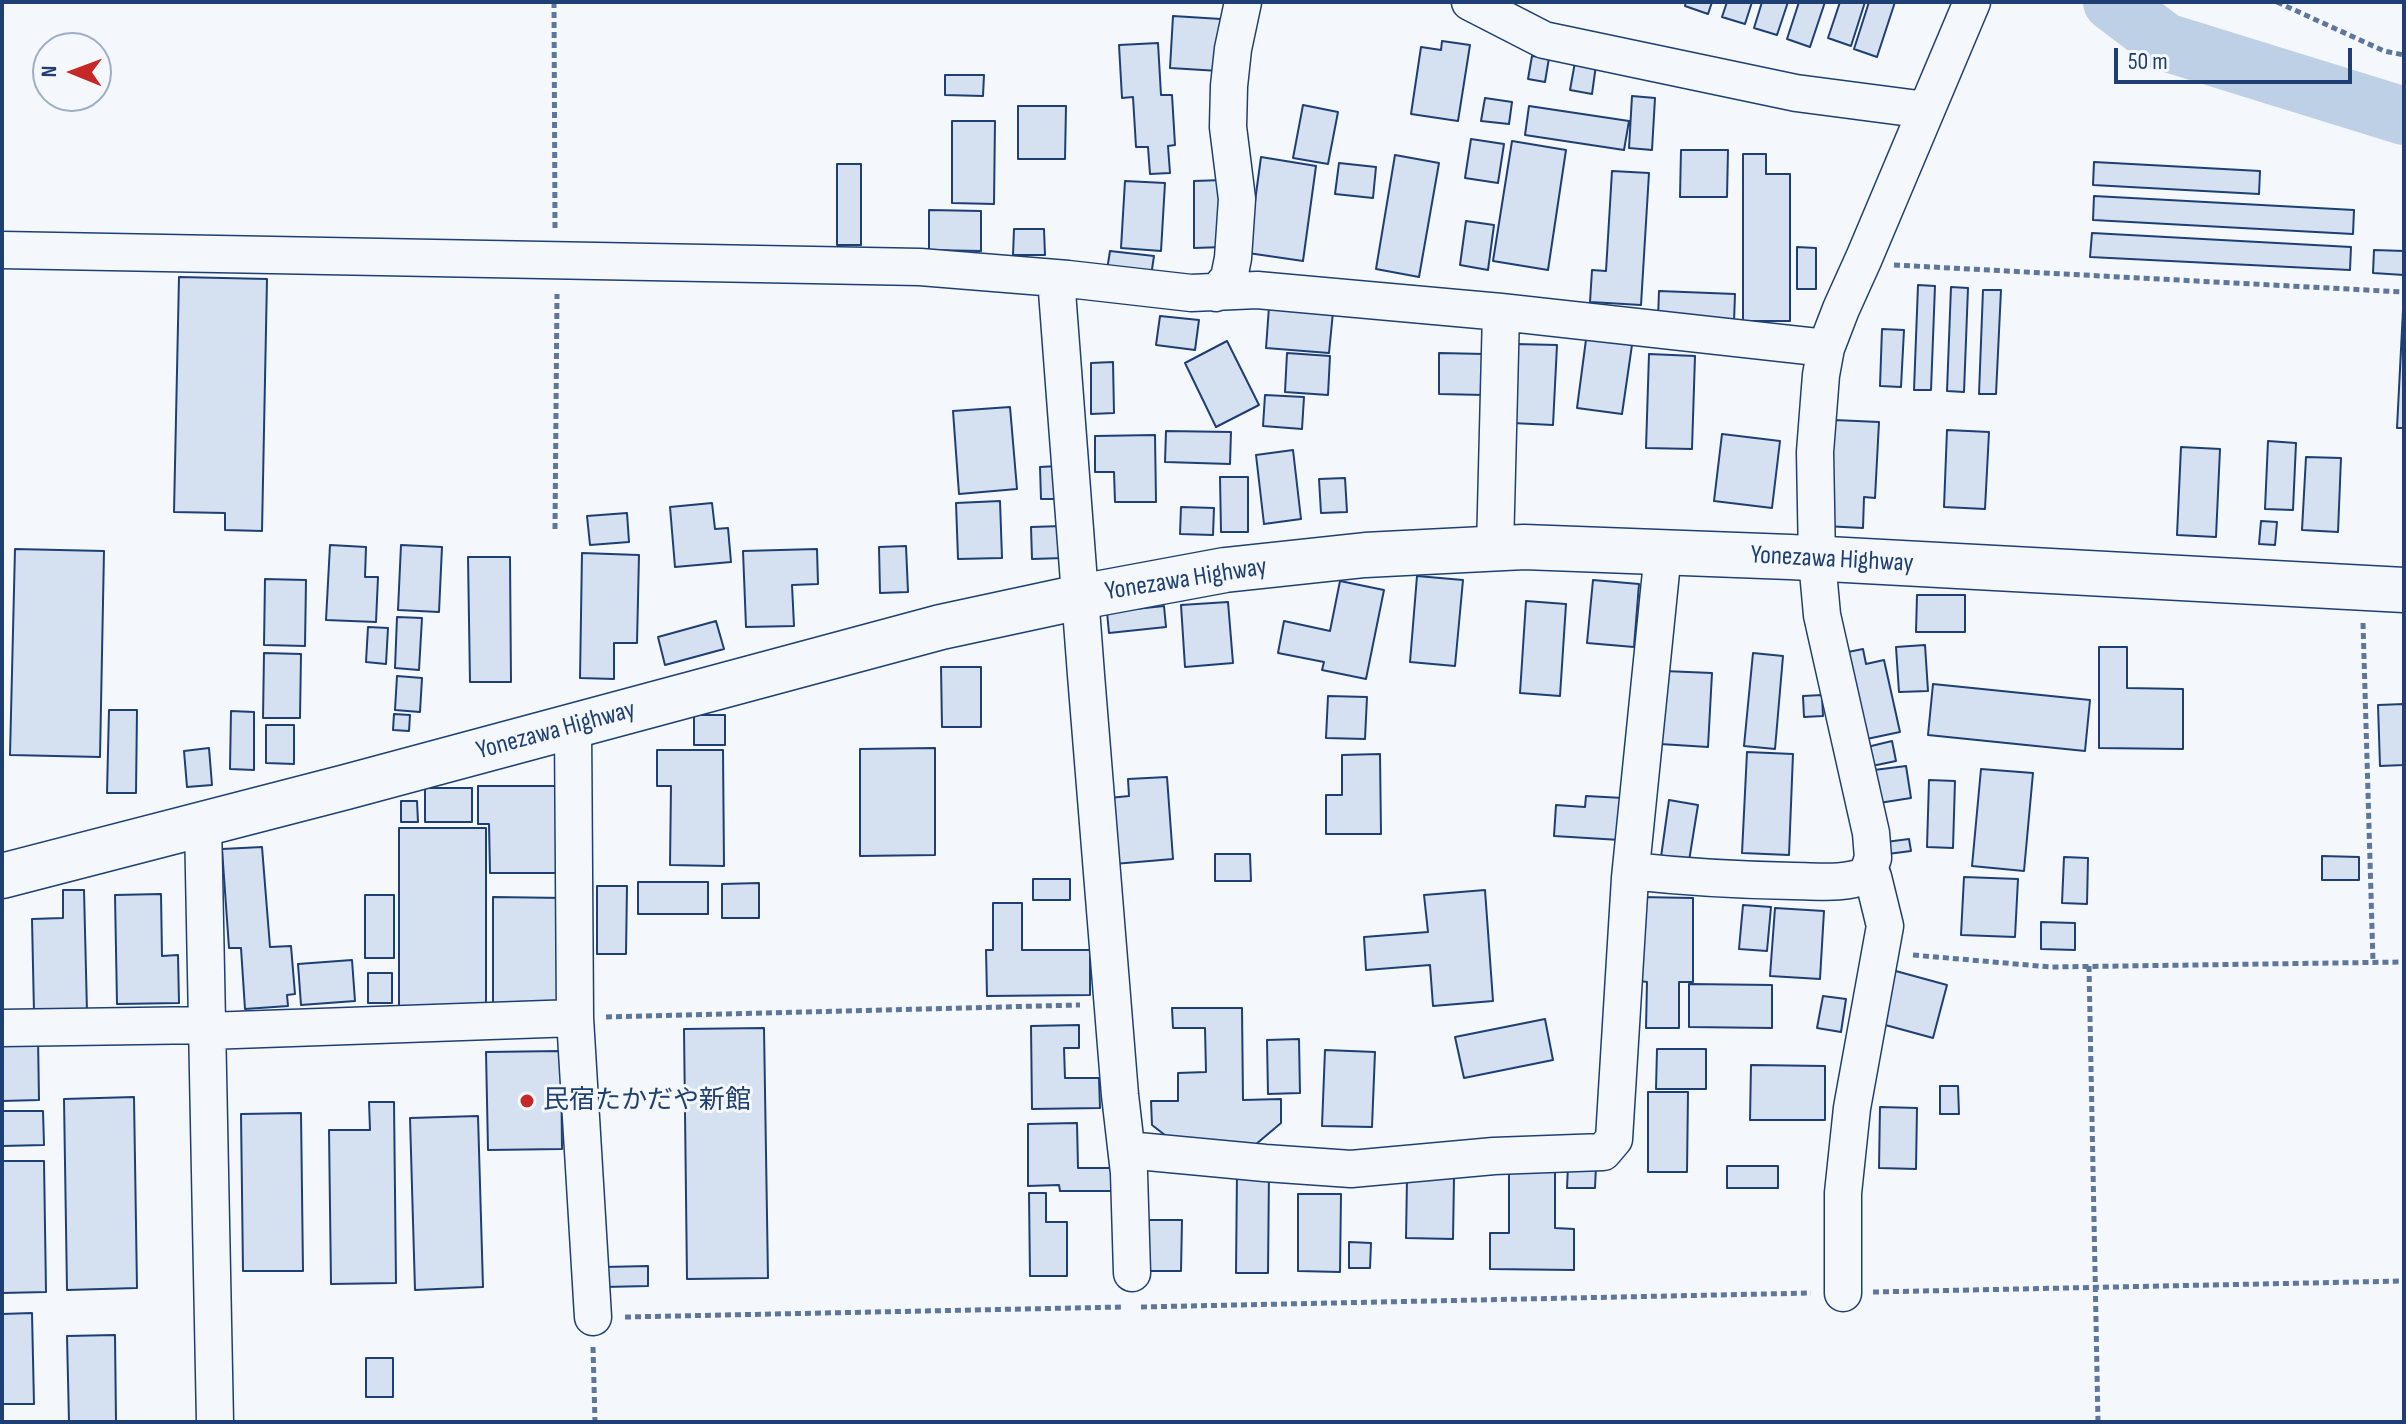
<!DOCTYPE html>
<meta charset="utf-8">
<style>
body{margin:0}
#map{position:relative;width:2406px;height:1424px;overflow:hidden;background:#f4f7fb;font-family:"Sofia Sans Condensed",sans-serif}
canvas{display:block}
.frame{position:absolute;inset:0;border:4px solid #1d3f73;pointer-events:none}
.north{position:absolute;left:32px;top:32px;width:80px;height:80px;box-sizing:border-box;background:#f4f7fb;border:2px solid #9eadc5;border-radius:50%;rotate:271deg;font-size:22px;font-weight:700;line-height:32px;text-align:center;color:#1d3f73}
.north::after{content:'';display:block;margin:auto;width:28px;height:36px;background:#c62828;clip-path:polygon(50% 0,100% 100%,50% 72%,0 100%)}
.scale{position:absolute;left:2114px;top:48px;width:238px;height:36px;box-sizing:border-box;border:4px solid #1d3f73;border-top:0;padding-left:10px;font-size:24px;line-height:28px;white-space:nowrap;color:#1d3f73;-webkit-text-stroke:6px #f4f7fb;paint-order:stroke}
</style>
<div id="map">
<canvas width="2406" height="1424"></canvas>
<div class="frame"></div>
<div class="north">N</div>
<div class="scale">50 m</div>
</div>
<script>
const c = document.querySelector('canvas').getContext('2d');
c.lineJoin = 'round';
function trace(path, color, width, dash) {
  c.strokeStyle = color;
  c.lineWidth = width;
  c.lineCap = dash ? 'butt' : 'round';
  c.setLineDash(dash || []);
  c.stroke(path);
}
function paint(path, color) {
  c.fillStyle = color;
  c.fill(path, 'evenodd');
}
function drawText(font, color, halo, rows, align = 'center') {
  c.font = font + ' "Sofia Sans Condensed","Noto Sans JP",sans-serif';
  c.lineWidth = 6;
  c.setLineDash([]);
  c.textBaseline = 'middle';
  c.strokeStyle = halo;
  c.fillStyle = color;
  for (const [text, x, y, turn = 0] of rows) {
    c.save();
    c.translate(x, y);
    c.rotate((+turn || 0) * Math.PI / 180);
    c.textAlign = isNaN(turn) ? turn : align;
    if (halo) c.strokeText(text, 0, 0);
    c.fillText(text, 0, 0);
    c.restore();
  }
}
const river = new Path2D(`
 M2112,2L2165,42L2404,116`);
const building = new Path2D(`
 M1686,2H1712L1708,14L1685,6Z
 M1727,2H1752L1745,24L1722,17Z
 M1762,2H1788L1777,35L1754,28Z
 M1799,2H1825L1810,47L1787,39Z
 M1840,2H1865L1851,46L1828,38Z
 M1869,2H1895L1877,57L1854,49Z
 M1173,16L1221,19L1219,71L1170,68Z
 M1442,41L1470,45L1458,121L1411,114L1421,47L1441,50Z
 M1158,43L1161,95H1172L1175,145L1168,146L1170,173L1150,174L1148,147H1136L1133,97L1122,98L1119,45Z
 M1532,56L1549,58L1545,82L1528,79Z
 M1575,62L1596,65L1592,94L1570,90Z
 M945,75H984L983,96L945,95Z
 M1632,96L1655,98L1652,150L1629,148Z
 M1485,98L1512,102L1509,124L1481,121Z
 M1303,105L1338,112L1328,164L1293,158Z
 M1018,106H1066L1065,159H1018Z
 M1529,106L1629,121L1624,150L1525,135Z
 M952,121H995L994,204L952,203Z
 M1471,139L1504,144L1498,183L1465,178Z
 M1512,141L1566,150L1548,270L1493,261Z
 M1681,150H1728L1727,197H1680Z
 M1743,154H1766V174H1790V321H1743Z
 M1395,155L1439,163L1419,277L1376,269Z
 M1261,157L1316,166L1303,261L1248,253Z
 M2094,162L2260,171L2259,194L2093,185Z
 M1339,163L1376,167L1373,198L1335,194Z
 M837,164H861V245H837Z
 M1612,171L1649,173L1641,305L1590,302L1592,270L1606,271Z
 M1223,180L1224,247L1194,248V181Z
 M1125,181L1165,183L1161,251L1121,248Z
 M2094,196L2354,210L2353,234L2093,220Z
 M929,210L981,211V251L929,250Z
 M1466,221L1494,225L1488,270L1460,265Z
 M1014,229H1044L1045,255H1013Z
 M2092,233L2351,247L2350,270L2090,257Z
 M1797,247L1816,248V289H1797Z
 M2374,250L2404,251V275L2373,273Z
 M1110,251L1154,256L1151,276L1107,270Z
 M179,277L267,279L262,531L225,530V513L174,512Z
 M1918,285L1935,286L1931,390H1914Z
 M1951,287L1968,288L1964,392L1947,391Z
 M1983,290H2001L1996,394H1979Z
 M1659,291L1735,294L1734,322L1658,319Z
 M1269,307L1333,312L1329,353L1266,348Z
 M2403,310H2404V428H2397Z
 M1160,316L1199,320L1195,350L1156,345Z
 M1882,329L1904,330L1901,387L1880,386Z
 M1587,332L1633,338L1622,414L1577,408Z
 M1227,341L1259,405L1216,427L1185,363Z
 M1515,344L1557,345L1553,425L1512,423Z
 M1287,353L1330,356L1328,395L1285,392Z
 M1439,353L1485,354L1484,395L1439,394Z
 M1649,354L1695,356L1692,449L1646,448Z
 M1113,362L1114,413L1091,414V363Z
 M1265,395L1304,397L1302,429L1263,426Z
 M1010,407L1017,489L959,494L953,411Z
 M1834,420L1879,422L1875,498L1864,497L1863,528L1824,526Z
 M1947,430L1989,432L1985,509L1944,507Z
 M1166,431L1231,432L1230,464L1165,462Z
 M1722,434L1780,441L1772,508L1714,501Z
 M1155,435L1156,502H1115L1114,472H1095V436Z
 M2268,441L2296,443L2293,510L2265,509Z
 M2181,447L2220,449L2216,537L2177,535Z
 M1293,450L1301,519L1264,524L1256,455Z
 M2306,457L2341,458L2338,532L2302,530Z
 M1058,466L1059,499H1041L1040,467Z
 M1220,477H1248V532H1221Z
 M1345,478L1347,512L1321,513L1319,479Z
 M1000,501L1002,558L958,559L956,503Z
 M712,503L715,529L728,528L731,562L675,567L670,507Z
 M1181,507L1214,508L1213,535L1180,534Z
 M627,513L629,542L590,545L587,516Z
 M2261,521L2277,522L2275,545L2259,544Z
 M1063,526L1064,558L1032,559L1031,527Z
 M330,545L366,547L365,577H378L376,622L326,620Z
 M401,545L442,547L439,612L398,610Z
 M906,546L908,592L880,593L879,547Z
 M15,549L104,551L100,757L10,755Z
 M817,549L818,584L792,585L794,626L746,627L743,551Z
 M582,553L639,555L637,643H614V679L580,678Z
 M468,557H510L511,682H470Z
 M1417,576L1463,580L1455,666L1410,662Z
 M265,579L306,580L305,646L264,645Z
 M1593,580L1639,584L1634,647L1587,643Z
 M1340,581L1384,590L1366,679L1322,670L1324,662L1278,653L1284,621L1330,631Z
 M1917,595H1965V632H1916Z
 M1526,601L1566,604L1560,696L1520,693Z
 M1228,602L1233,663L1185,667L1181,605Z
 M1164,606L1166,627L1109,633L1107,612Z
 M397,617L422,618L419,670L395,668Z
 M716,621L724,649L665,665L658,637Z
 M368,627L388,628L386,664L366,662Z
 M1925,645L1928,691L1899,692L1896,647Z
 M2099,647H2127V688L2183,689V749L2099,748Z
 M1863,649L1866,664L1884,660L1900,732L1862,740L1843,653Z
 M264,653L301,654L300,718H263Z
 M1753,653L1783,656L1775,749L1744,746Z
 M941,667H981V727H942Z
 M1664,671L1712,673L1708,747L1660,744Z
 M397,676L422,678L420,712L395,710Z
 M1933,684L2090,700L2085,751L1928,735Z
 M1822,695L1823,716L1804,717L1803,696Z
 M1328,696L1367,697L1365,739L1326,738Z
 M2404,704V765L2380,766L2378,705Z
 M109,710H137L136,793H107Z
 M231,711L254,712V770L230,769Z
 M394,714L410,715L409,731L393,730Z
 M694,715H725V745H694Z
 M266,725H294V764L266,763Z
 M1892,741L1896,761L1867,767L1863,748Z
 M209,748L212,785L187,787L184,751Z
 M935,748V855L860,856V749Z
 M657,750H723L724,866L670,865L671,786H657Z
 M1747,752L1793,754L1789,855L1742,853Z
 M1380,754L1381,834H1326V795H1342V755Z
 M1906,766L1911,798L1879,803L1874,770Z
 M1981,769L2033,773L2024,871L1972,866Z
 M1167,777L1173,859L1114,864L1109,798L1129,796L1128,779Z
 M1929,780L1955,781L1953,848L1927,847Z
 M478,786H567V873H490L489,824H478Z
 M425,788H472V822H425Z
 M1586,796L1623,798L1620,840L1554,836L1556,805L1585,807Z
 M1669,800L1698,805L1689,861L1661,857Z
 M401,801H417L418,822H401Z
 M399,828H486V1007L399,1006Z
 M1909,839L1911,851L1880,855L1878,843Z
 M262,847L270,947L291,946L295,994L287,995L288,1006L245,1009L241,948H229L222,849Z
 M1215,854H1250L1251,881H1215Z
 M2322,856L2359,857V880H2322Z
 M2064,857L2088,858L2087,904L2062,903Z
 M1964,877L2018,879L2015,937L1961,935Z
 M1033,879H1070V900H1033Z
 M638,882H708V914H638Z
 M759,883V918H722V884Z
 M597,886H627L626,954H597Z
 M63,890H84L87,1012L34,1013L32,919L63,918Z
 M1485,890L1493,1001L1433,1006L1430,965L1366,970L1364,937L1428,932L1424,895Z
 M161,894L162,956L178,955L179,1003L117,1004L115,895Z
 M365,895H394V958H365Z
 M493,897L565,898V1007H493Z
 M1640,897L1693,898V982H1679V1028H1646L1647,982L1640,981Z
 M993,903H1022V950H1090V995L987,996L986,950H993Z
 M1743,905L1771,907L1767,951L1739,949Z
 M1775,908L1824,911L1820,979L1770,976Z
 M2041,922L2075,923V950L2041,949Z
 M352,960L355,1001L301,1005L298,964Z
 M1892,970L1947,985L1933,1038L1878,1023Z
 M368,973H392V1003H368Z
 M1689,984L1772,985V1028L1689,1027Z
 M1823,996L1846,999L1841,1032L1817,1028Z
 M1172,1008H1242L1243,1100L1281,1099V1123L1255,1145L1179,1146L1152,1125L1151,1101H1178V1073L1206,1072L1205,1028H1173Z
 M1545,1019L1553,1060L1464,1078L1455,1037Z
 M1079,1025V1048H1064L1065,1078H1099L1100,1108L1032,1109L1031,1026Z
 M764,1028L768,1278L687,1279L684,1029Z
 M2,1037H38L39,1100L2,1101Z
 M1299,1039L1300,1093L1268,1094L1267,1040Z
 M1657,1049H1706V1089H1656Z
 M1325,1050L1375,1052L1372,1127L1322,1126Z
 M561,1051L562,1149L488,1150L486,1052Z
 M1751,1065L1825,1066V1120H1750Z
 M1940,1086H1958L1959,1114H1940Z
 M1648,1092H1688L1687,1172H1648Z
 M134,1097L137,1288L67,1290L64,1099Z
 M369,1102H394L396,1283L331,1284L329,1130H370Z
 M1880,1107L1917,1108L1916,1169L1879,1168Z
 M2,1111H43L44,1145L2,1146Z
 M301,1113L303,1271H243L241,1114Z
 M478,1116L483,1287L415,1290L410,1118Z
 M1077,1123L1078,1168H1113V1191H1060L1059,1185L1028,1186V1124Z
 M2,1161H44L46,1292L2,1293Z
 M1509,1166H1555V1228L1574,1229V1270L1490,1269V1233H1509Z
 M1568,1166H1596L1595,1188H1567Z
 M1727,1166H1778V1188H1727Z
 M1237,1170H1269L1268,1273H1236Z
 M1407,1178H1454L1453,1239L1406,1238Z
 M1029,1193H1046V1222H1067V1276H1030Z
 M1298,1194H1341L1340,1272L1298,1271Z
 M1146,1220H1182L1181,1271H1146Z
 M1349,1242L1371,1243L1370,1268H1349Z
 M648,1266V1286L604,1287V1267Z
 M32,1313L34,1404H2V1314Z
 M115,1335L116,1422H69L67,1336Z
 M366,1358H393V1397H366Z`);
const path = new Path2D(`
 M554,2L555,228
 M2277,2L2384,51L2404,55
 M1894,265L2404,292
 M555,529L557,294
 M2363,623L2373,962
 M1913,955L2051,967L2404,962
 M2089,966L2098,1422
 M606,1017L1080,1005
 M1873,1292L2404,1281
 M1141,1307L1811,1293
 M625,1317L1123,1307
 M593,1347L595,1422`);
const minor = new Path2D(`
 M1470,2L1544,40L1796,93L1926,110
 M2,250L920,267L1068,279L1191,293L1257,290L1501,312L1826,348
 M1056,278L1086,675L1120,1095L1129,1173L1132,1273
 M1216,293L1229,278L1233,258L1237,199L1228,127L1229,86L1233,49L1243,2
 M1495,549L1501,312
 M573,726L575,1018L593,1317
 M203,823L215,1422
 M1631,871C1685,877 1739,880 1793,881C1818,881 1843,885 1867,875L1873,858L1871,833L1822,615L1817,560L1815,452L1821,375L1826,348L1841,309L1864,258L1972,2
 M2,1028L207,1025
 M207,1031L575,1018
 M1127,1150L1265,1163L1351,1169L1494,1156L1603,1152L1614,1139L1630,878L1663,552
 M1843,1293V1193L1852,1108L1885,926L1873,877L1867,875`);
const highway = new Path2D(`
 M2,876L346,787L941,627L1085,596L1225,570L1365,555L1524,547L1790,557L2404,590`);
const markers = [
 [527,1101,8,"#c62828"]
];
const streetNames = [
 ["Yonezawa Highway",1832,560,3],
 ["Yonezawa Highway",1186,580,-9],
 ["Yonezawa Highway",556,731,-15]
];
const poiNames = [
 ["民宿たかだや新館",543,1101]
];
trace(river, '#bed0e5', 58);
paint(building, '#d5e0f0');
trace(building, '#1d3f73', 2);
trace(minor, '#1d3f73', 39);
trace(highway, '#1d3f73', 47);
trace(path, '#5e769c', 5, [6, 4]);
trace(minor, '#f4f7fb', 36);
trace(highway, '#f4f7fb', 44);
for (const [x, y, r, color] of markers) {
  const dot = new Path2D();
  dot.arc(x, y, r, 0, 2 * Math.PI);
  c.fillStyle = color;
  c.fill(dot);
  trace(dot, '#f4f7fb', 3);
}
drawText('26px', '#1d3f73', '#f4f7fb', streetNames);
drawText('26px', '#1d3f73', '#f4f7fb', poiNames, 'left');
</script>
